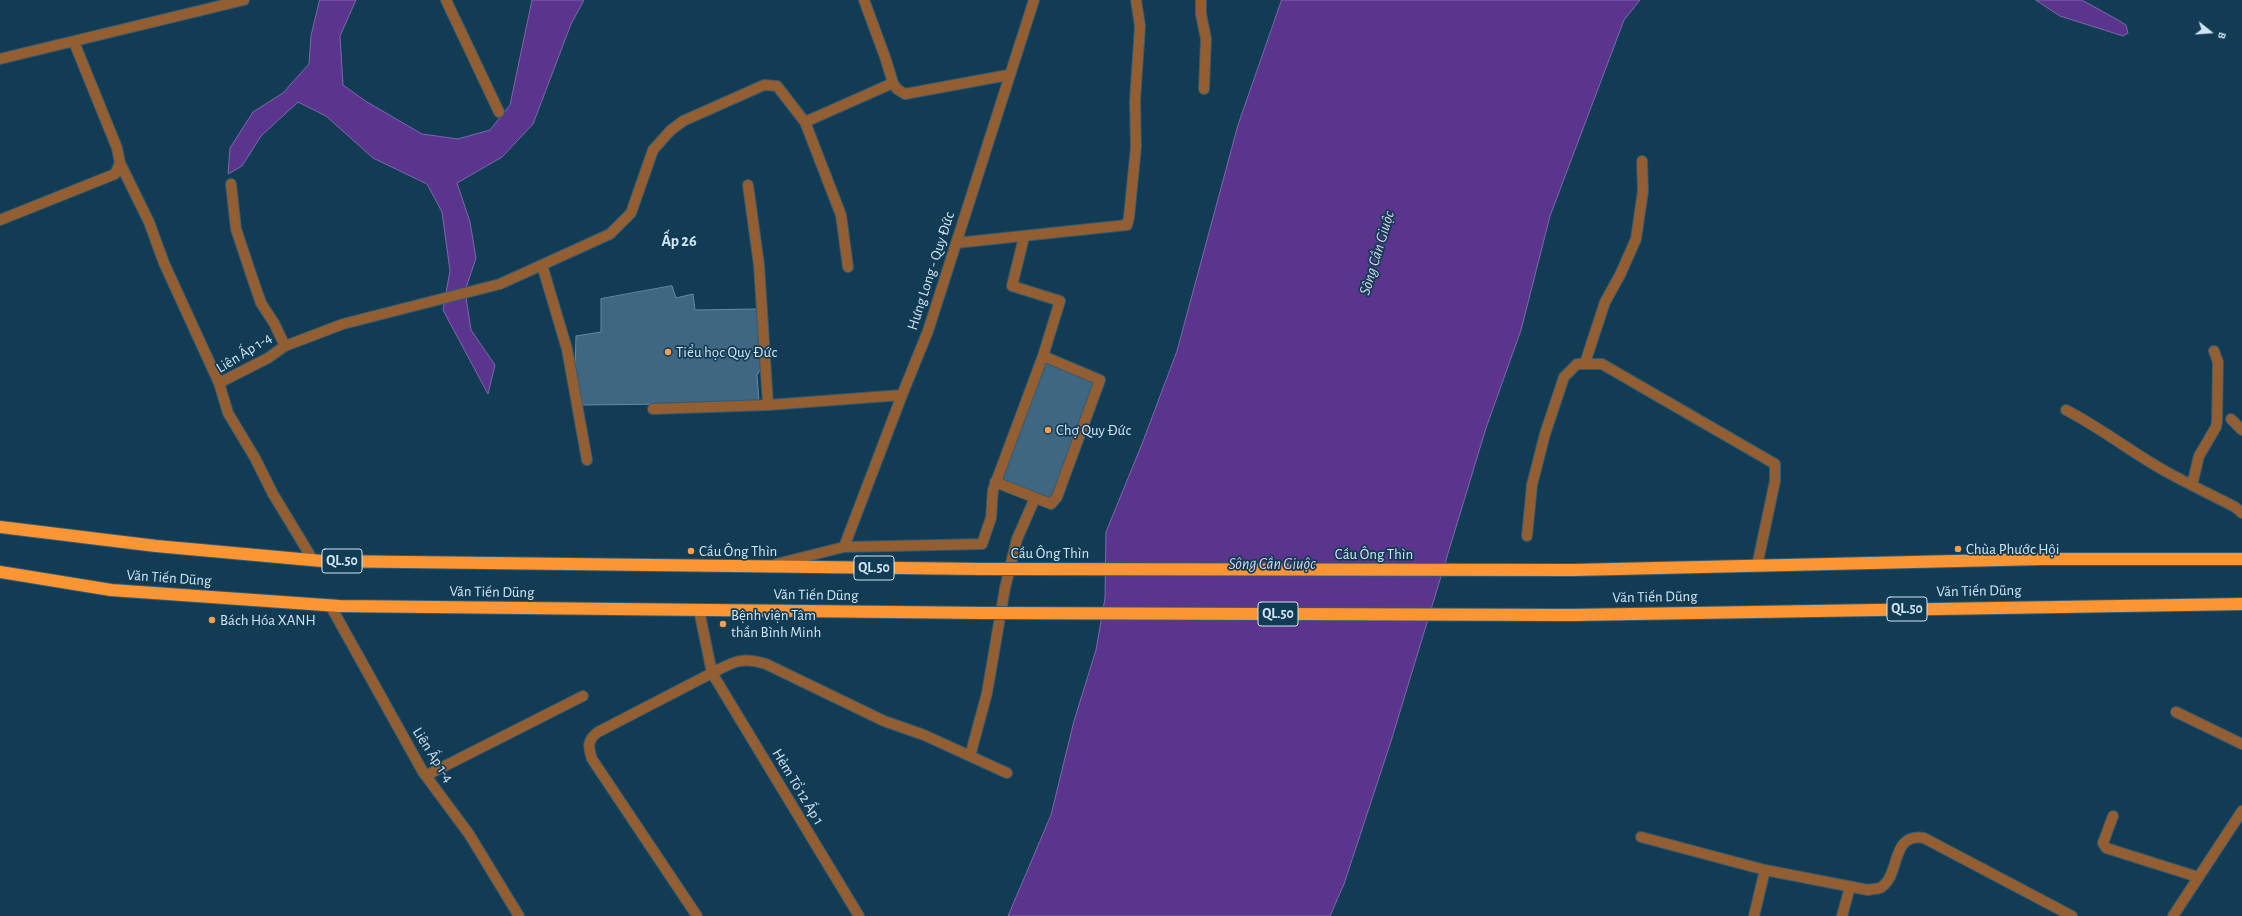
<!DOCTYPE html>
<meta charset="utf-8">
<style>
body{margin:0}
#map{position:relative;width:2242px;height:916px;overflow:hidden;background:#123b54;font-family:"Alegreya Sans",sans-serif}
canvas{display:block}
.north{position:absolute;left:2190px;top:12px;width:40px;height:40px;-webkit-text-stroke:3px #123b54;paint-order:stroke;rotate:107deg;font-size:11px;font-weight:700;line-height:16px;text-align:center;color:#d0e5f5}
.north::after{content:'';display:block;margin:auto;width:14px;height:18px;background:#d0e5f5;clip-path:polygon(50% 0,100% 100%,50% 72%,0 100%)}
</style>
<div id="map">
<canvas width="2242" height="916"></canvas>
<div class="north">B</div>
</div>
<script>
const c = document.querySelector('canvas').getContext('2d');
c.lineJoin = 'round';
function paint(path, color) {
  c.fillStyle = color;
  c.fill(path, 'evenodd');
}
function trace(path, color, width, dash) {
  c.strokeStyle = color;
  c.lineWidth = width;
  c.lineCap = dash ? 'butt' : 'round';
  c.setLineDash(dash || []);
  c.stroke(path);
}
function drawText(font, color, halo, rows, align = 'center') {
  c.font = font + ' "Alegreya Sans",sans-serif';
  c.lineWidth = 3.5;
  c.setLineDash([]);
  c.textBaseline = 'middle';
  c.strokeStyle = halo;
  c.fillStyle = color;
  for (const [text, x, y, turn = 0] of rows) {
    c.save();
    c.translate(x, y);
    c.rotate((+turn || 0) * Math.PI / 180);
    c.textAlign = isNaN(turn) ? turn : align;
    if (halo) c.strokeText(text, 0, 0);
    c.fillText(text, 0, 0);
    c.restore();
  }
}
const water = new Path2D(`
 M320,0H356L340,36L343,85L367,102L422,134L458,139L490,130L510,105L532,0H584L571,24L533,124L502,157L457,183L470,222L476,258L465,291L471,330L495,365L488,394L443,310L450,271L442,212L427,184L373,158L326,116L298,102L261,136L242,166L228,174L230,148L253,112L283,93L309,64L311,36Z
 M1282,0H1640L1624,20L1550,216L1521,330L1486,428L1392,738L1344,884L1330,916H1008L1051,815L1074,721L1096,650L1105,598L1106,532L1142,444L1177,351L1238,125Z
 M2036,0H2082L2118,20L2126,25L2128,33L2123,36L2060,16Z`);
const building = new Path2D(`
 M672,286L676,298L693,294L695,310L758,309L762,367L757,375L759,403L583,405L575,370L576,336L601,332V299Z
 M1043,360L1098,380L1053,500L999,480Z`);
const minor = new Path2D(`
 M446,0L499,112
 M864,0L885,57L893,83L897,89L905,94L1008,75
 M1201,0V14L1206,39L1204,89
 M0,59L244,0
 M805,122L841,215L848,267
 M120,163L149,222L164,263L219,383
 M231,184L236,229L254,283L261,303L274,323L285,346
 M748,185L759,265L768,405
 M0,220L115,174L120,163L117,148L74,42
 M956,243L1127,225L1129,217L1136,147L1135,101L1140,26L1136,0
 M542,265L567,349L587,460
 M1585,363L1605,302L1620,275L1636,239L1643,191L1642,161
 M653,409L768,405L902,395
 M2066,410C2101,428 2131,452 2165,471C2188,484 2212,495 2235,507L2242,513
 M2231,419L2242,430
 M995,482L1051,504L1057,497L1100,380L1043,356
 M2192,485L2199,456L2216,427L2217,422L2218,362L2214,351
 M1527,536L1532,485L1545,434L1564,377L1577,364H1602L1775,464V481L1757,566
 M844,547L902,395L928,331L1034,0
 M313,560L273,494L255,458L228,413L219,383L268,358L285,346L343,324L500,284L610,234L631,213L653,150L670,131L683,121L764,85L777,86L805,122L893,83
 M776,564L844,547L982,544L991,518L993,490L1043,356L1060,301L1012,286L1024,237
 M330,605L423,772L469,834L519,916
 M2176,712L2242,744
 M970,756L987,693L1005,588L1017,539L1035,498
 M427,775L583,696
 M2113,816L2103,843L2106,848L2198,877
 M1641,837L1765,870L1868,890C1871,889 1877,889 1880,888C1902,875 1889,833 1924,838L2072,916
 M697,916L592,759C588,747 587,740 598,732L712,673L699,610
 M859,916L712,673C733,662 742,656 766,664L884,721L924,735L1007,773
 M1754,916L1765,870
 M1842,916L1850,887
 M2173,916L2242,811`);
const highway = new Path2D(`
 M0,527L156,546L322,561L982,569
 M1573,570L2042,559H2242
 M0,572L111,590L339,606L985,613
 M1572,615L2242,604`);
const highwayBridge = new Path2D(`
 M982,569L1573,570
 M985,613L1572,615`);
const markers = [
 [668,352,4,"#fa9f4e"],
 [1048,430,4,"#fa9f4e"],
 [1958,549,4,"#fa9f4e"],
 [691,551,4,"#fa9f4e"],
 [212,620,4,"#fa9f4e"],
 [723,624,4,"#fa9f4e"]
];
const shields = [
 [342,561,40],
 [874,568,40],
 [1907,609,40],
 [1278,614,40]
];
const shieldNames = [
 ["QL.50",342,561],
 ["QL.50",874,568],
 ["QL.50",1907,609],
 ["QL.50",1278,614]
];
const streetNames = [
 ["Hưng Long - Quy Đức",931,271,-72],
 ["Liên Ấp 1-4",244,353,-32],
 ["Cầu Ông Thìn",1050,553],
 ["Cầu Ông Thìn",1374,554],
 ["Văn Tiến Dũng",169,578,4],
 ["Văn Tiến Dũng",1979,591,-1],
 ["Văn Tiến Dũng",492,592,1],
 ["Văn Tiến Dũng",816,595,1],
 ["Văn Tiến Dũng",1655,597,-1],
 ["Liên Ấp 1-4",433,755,57],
 ["Hẻm Tổ 12 Ấp 1",798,787,59]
];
const poiNames = [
 ["Tiểu học Quy Đức",676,352],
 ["Chợ Quy Đức",1056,430],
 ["Chùa Phước Hội",1966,549],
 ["Cầu Ông Thìn",699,551],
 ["Bệnh viện Tâm",731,615],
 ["thần Bình Minh",731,632],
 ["Bách Hóa XANH",220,620]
];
const neighbourhoodNames = [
 ["Ấp 26",679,241]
];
const waterNames = [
 ["Sông Cần Giuộc",1377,253,-73],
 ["Sông Cần Giuộc",1272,564]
];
paint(water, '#5a348d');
trace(water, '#7d69ac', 1);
paint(building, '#3f6782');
trace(building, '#628ba8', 1);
trace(minor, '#345a71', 12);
trace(highway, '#345a71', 14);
trace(minor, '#925e32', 10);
trace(highway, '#fc9634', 12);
trace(highwayBridge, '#345a71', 14, []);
trace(highwayBridge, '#fc9634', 12);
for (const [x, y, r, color] of markers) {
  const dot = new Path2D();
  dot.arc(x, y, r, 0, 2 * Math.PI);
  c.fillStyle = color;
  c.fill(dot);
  trace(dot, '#123b54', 1.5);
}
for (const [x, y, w] of shields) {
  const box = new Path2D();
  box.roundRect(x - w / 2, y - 12, w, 24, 3);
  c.fillStyle = '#123b54';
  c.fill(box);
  trace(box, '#d0e5f5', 1);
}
drawText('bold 14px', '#d0e5f5', null, shieldNames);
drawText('15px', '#d0e5f5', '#123b54', streetNames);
drawText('15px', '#d0e5f5', '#123b54', poiNames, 'left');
drawText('bold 16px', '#d0e5f5', '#123b54', neighbourhoodNames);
drawText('italic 16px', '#dcd4ed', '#123b54', waterNames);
</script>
